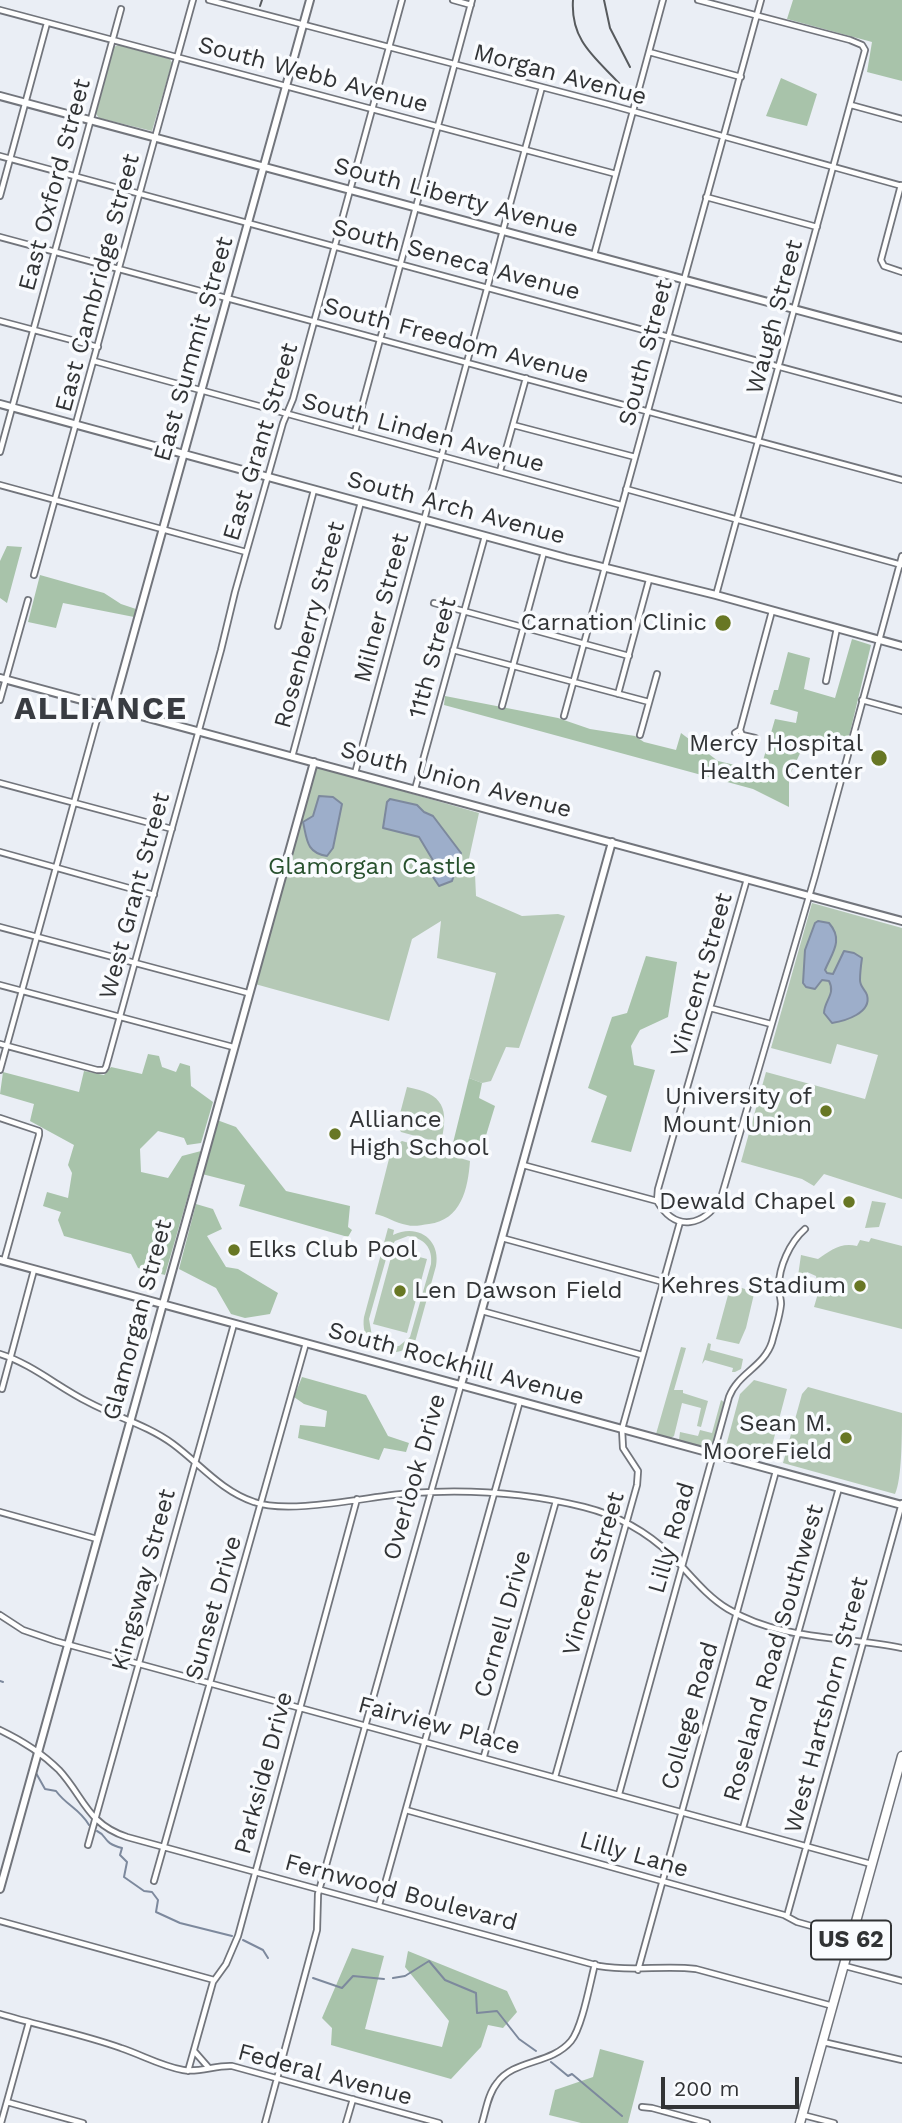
<!DOCTYPE html>
<style>
body{margin:0}
#map{position:relative;width:902px;height:2123px;overflow:hidden;background:#eaeef5;font-family:"Work Sans",sans-serif}
canvas{display:block}
.scale{position:absolute;left:661px;top:2077px;width:138px;height:32px;box-sizing:border-box;border:4px solid #313335;border-top:0;padding-left:9px;font-size:21px;line-height:24px;white-space:nowrap;color:#313335;-webkit-text-stroke:5px #f9fbfe;paint-order:stroke}
</style>
<div id="map">
<canvas width="902" height="2123"></canvas>
<div class="scale">200 m</div>
</div>
<script>
const c = document.querySelector('canvas').getContext('2d');
c.lineJoin = 'round';
function paint(path, color) {
  c.fillStyle = color;
  c.fill(path, 'evenodd');
}
function trace(path, color, width, dash) {
  c.strokeStyle = color;
  c.lineWidth = width;
  c.lineCap = dash ? 'butt' : 'round';
  c.setLineDash(dash || []);
  c.stroke(path);
}
function drawText(font, color, halo, rows, align = 'center') {
  c.font = font + ' "Work Sans",sans-serif';
  c.lineWidth = 7;
  c.setLineDash([]);
  c.textBaseline = 'middle';
  c.strokeStyle = halo;
  c.fillStyle = color;
  for (const [text, x, y, turn = 0] of rows) {
    c.save();
    c.translate(x, y);
    c.rotate((+turn || 0) * Math.PI / 180);
    c.textAlign = isNaN(turn) ? turn : align;
    if (halo) c.strokeText(text, 0, 0);
    c.fillText(text, 0, 0);
    c.restore();
  }
}
const green = new Path2D(`
 M118,45L170,59L172,63L152,131L99,118L96,114L114,47Z
 M315,766L479,813L468,863L475,874L476,896L522,916L558,914L565,916L519,1048L506,1047L491,1081L482,1083L469,1078L496,973L437,958L441,921L412,939L389,1021L255,984Z
 M812,903L902,928V1199L824,1174L814,1186L802,1179L741,1162L766,1072L865,1099L878,1055L837,1044L831,1064L771,1048Z
 M407,1087C444,1094 449,1108 441,1143L401,1132L397,1125Z
 M402,1141L470,1161C468,1189 461,1220 429,1224C421,1225 414,1227 407,1225C395,1223 386,1216 375,1214L392,1147Z
 M872,1201L886,1203L879,1227L865,1228Z
 M388,1228L394,1230L393,1235C417,1223 441,1239 436,1266L412,1353L406,1351V1349C383,1360 360,1343 364,1317ZM408,1236C424,1238 433,1248 431,1264L410,1337L399,1346H385L372,1336L369,1319L388,1252L395,1241Z
 M871,1238L902,1246V1329L814,1307L819,1290L816,1276L807,1272L805,1278L798,1276L801,1255L818,1259C830,1251 840,1242 857,1246L860,1240L869,1242Z
 M393,1250L427,1259L407,1333L373,1324Z
 M731,1284L753,1292L754,1294L746,1328L739,1344L716,1339Z
 M708,1343L711,1344L710,1350L743,1359L741,1369L735,1372H732L733,1368L705,1360L702,1364Z
 M681,1347L686,1348L674,1390H683V1393L708,1401L701,1427L697,1426L701,1408L682,1403L674,1436L671,1438L656,1434Z
 M754,1380L787,1389L769,1457L726,1446L740,1394Z
 M808,1387L902,1413C902,1433 902,1480 895,1494L783,1463L802,1394Z
 M721,1400L724,1402L712,1446L709,1448L679,1440L680,1432L698,1436L700,1430L712,1433Z`);
const forest = new Path2D(`
 M793,0H902V81L867,72L872,42L787,19Z
 M781,78L817,94L807,126L766,116Z
 M7,546L22,547L7,603L0,598V561Z
 M40,575L104,593L121,604L136,609L134,617L63,603L56,628L28,622Z
 M852,639L871,645L846,749L808,736L789,777V807L753,789L444,705L445,696L558,718L590,729L635,736L644,742L676,750L681,733L718,761L760,771L775,719L796,723L798,712L770,704L774,690H778L788,652L810,658L804,689L835,698Z
 M646,956L677,962L668,1017L640,1030L631,1046L634,1065L655,1070L631,1152L591,1142L607,1096L588,1088L612,1017L627,1013Z
 M148,1054L159,1056L162,1067L176,1072L180,1063L190,1066L191,1086L213,1102L201,1143L187,1145L184,1138L158,1131L140,1149L141,1172L168,1178L182,1156L201,1151L165,1275L138,1268L131,1254L64,1236L58,1220L61,1212L43,1206L47,1192L68,1198L72,1173L68,1165L74,1145L30,1121L34,1104L0,1094L3,1072L79,1092L84,1071L104,1075L111,1067L142,1074Z
 M469,1078L482,1083L479,1098L495,1106L484,1142L473,1143L468,1156L451,1151Z
 M217,1120L236,1127L286,1191L350,1206L348,1227L352,1230L348,1237L239,1206L245,1185L202,1174Z
 M196,1204L213,1209L222,1229L207,1236L226,1267L238,1269L278,1293L270,1314L245,1318L231,1314L216,1288L179,1269Z
 M302,1377L366,1395L388,1436L409,1443L406,1452L384,1448L379,1460L298,1438L300,1425L325,1427L327,1411L304,1404L294,1397Z
 M352,1948L384,1956L365,2029L442,2047L449,2021L405,1967L408,1951L507,1991L517,2012L503,2028L488,2025L481,2047L451,2079L331,2045L332,2028L322,2018Z
 M600,2049L644,2061L628,2123H581L549,2115L555,2090L593,2077Z`);
const water = new Path2D(`
 M319,796L333,797L342,804L333,848L327,856C306,853 307,839 303,822L313,816Z
 M390,799L417,805L424,812L433,816L461,853L452,881L439,886L433,877L441,872V868L434,862L419,837L383,828L387,802Z
 M818,921L829,923C844,940 832,953 825,970L827,973L833,974L844,951L854,953L862,958C861,965 860,973 860,980C860,987 865,989 867,995C872,1013 845,1021 832,1023L824,1013C824,1001 836,994 829,981L822,980L815,989L806,987L803,983L805,950L815,923Z`);
const stream = new Path2D(`
 M0,1681L3,1682
 M36,1773L45,1789L56,1791C67,1806 79,1808 89,1825
 M97,1831C108,1836 102,1843 122,1848L120,1855L127,1862L124,1877L144,1891L152,1892L158,1900L156,1912L180,1923L232,1936
 M243,1940L263,1950L268,1958
 M313,1978L342,1988L353,1976L384,1979
 M393,1978L405,1976L429,1961L445,1980L476,1993L477,2013L497,2011L519,2039L536,2051
 M551,2062L568,2076L572,2074L622,2116`);
const street = new Path2D(`
 M209,0L607,104L902,186
 M453,0L471,5
 M698,0L850,40L862,45L865,50L716,595
 M0,10L616,174
 M649,52L741,77
 M851,105L902,119
 M0,156L902,400
 M901,185L881,260L884,266L902,272
 M0,196L47,23
 M706,197L817,227
 M0,237L902,480
 M594,255L663,0
 M0,321L98,347
 M94,361L621,505
 M513,425L635,457
 M355,432L472,0
 M0,452L121,9
 M500,471L526,378
 M0,485L246,552
 M626,489L902,565
 M34,575L193,0
 M434,603L629,656
 M278,626L314,490
 M453,650L649,702
 M826,681L837,628
 M618,694L649,580
 M0,700L28,600
 M862,700L902,711
 M502,706L544,552
 M564,716L761,0
 M740,730L772,611
 M640,735L657,674
 M742,735L740,730L735,733L737,737L742,735L755,738
 M292,757L361,502
 M355,773L542,87
 M0,783L172,829
 M415,789L485,536
 M0,852L154,895
 M0,927L248,993
 M0,985L233,1047
 M710,1008L771,1024
 M0,1044L97,1070H104L106,1067L221,650L235,592L283,423L293,399L402,0
 M0,1070L101,705
 M0,1118L39,1131V1135L4,1261
 M523,1165L657,1201C676,1233 704,1226 721,1198L815,876L902,556
 M657,1201L658,1189L747,879
 M502,1238L663,1282
 M482,1311L642,1355
 M0,1354C32,1364 58,1387 88,1402C116,1417 147,1425 173,1444C200,1464 221,1491 254,1502C290,1515 370,1496 411,1493C468,1489 528,1493 584,1507C616,1515 647,1532 671,1555C690,1574 705,1595 728,1609C781,1641 844,1636 902,1648
 M2,1389L34,1270
 M0,1512L97,1539
 M0,1615L23,1630L55,1641L871,1864
 M0,1730C21,1740 42,1753 59,1770C84,1797 87,1824 127,1837L599,1966C632,1972 663,1965 696,1969L833,2006
 M484,1756L556,1501
 M555,1777L637,1485L638,1471L623,1448L622,1429L680,1222
 M619,1794L729,1397C738,1373 764,1367 772,1342C775,1330 780,1316 781,1304C781,1299 779,1294 779,1288C778,1268 790,1242 805,1229
 M406,1810L784,1915L797,1922L851,1937
 M743,1828L839,1488
 M88,1845L234,1324
 M154,1881L306,1343
 M379,1905L520,1401
 M787,1916L902,1503
 M0,1921L214,1980
 M845,1966L902,1981
 M638,1970L776,1471
 M0,2014C40,2026 82,2034 121,2048C142,2055 161,2066 183,2070C199,2073 216,2065 232,2066L439,2123
 M823,2042L902,2060
 M194,2051L208,2067
 M188,2071L213,1982L226,1964L238,1936L357,1499
 M7,2102L83,2123
 M642,2107L652,2108L707,2123
 M803,2115L834,2123
 M1,2123L29,2022
 M265,2123L317,1930L318,1894L461,1385
 M346,2123L353,2099
 M482,2123C486,2110 488,2094 497,2083C514,2059 551,2065 571,2041C582,2028 590,1983 595,1964`);
const secondary = new Path2D(`
 M0,96L902,338
 M0,404L566,558L716,595L902,646
 M0,678L902,921
 M113,708L310,0
 M0,1260L902,1505
 M461,1385L612,842
 M0,1889L314,762`);
const highway = new Path2D(`
 M800,2123L902,1756`);
const rail = new Path2D(`
 M573,0C570,45 601,61 626,91
 M604,0L610,28L630,67
 M260,6L262,0`);
const markers = [
 [723,623,9,"#687724"],
 [879,758,9,"#687724"],
 [826,1111,7,"#687724"],
 [335,1134,7,"#687724"],
 [849,1202,7,"#687724"],
 [234,1250,7,"#687724"],
 [860,1286,7,"#687724"],
 [400,1291,7,"#687724"],
 [846,1438,7,"#687724"]
];
const shields = [
 [851,1940,80]
];
const shieldNames = [
 ["US 62",851,1940]
];
const streetNames = [
 ["South Webb Avenue",313,75,15],
 ["Morgan Avenue",560,75,15],
 ["East Oxford Street",55,185,-75],
 ["South Liberty Avenue",456,198,15],
 ["South Seneca Avenue",456,260,15],
 ["East Cambridge Street",98,283,-75],
 ["Waugh Street",775,317,-75],
 ["South Freedom Avenue",456,341,15],
 ["East Summit Street",194,349,-74],
 ["South Street",646,353,-75],
 ["South Linden Avenue",423,433,15],
 ["East Grant Street",261,442,-73],
 ["South Arch Avenue",456,508,15],
 ["Milner Street",382,608,-75],
 ["Rosenberry Street",310,625,-75],
 ["11th Street",433,658,-75],
 ["South Union Avenue",456,780,15],
 ["West Grant Street",135,896,-75],
 ["Vincent Street",702,975,-74],
 ["Glamorgan Street",138,1320,-75],
 ["South Rockhill Avenue",456,1364,15],
 ["Overlook Drive",415,1477,-74],
 ["Lilly Road",672,1538,-74],
 ["Vincent Street",594,1574,-74],
 ["Kingsway Street",144,1580,-75],
 ["Sunset Drive",214,1608,-74],
 ["Cornell Drive",503,1624,-74],
 ["Roseland Road Southwest",774,1653,-74],
 ["West Hartshorn Street",827,1705,-75],
 ["College Road",690,1716,-74],
 ["Fairview Place",439,1726,15],
 ["Parkside Drive",264,1773,-75],
 ["Lilly Lane",634,1855,16],
 ["Fernwood Boulevard",401,1893,15],
 ["Federal Avenue",325,2075,15]
];
const poiNames = [
 ["Carnation Clinic",707,623],
 ["Mercy Hospital",863,744],
 ["Health Center",863,772],
 ["University of",812,1097],
 ["Mount Union",812,1125],
 ["Alliance",349,1120,"left"],
 ["High School",349,1148,"left"],
 ["Dewald Chapel",835,1202],
 ["Elks Club Pool",248,1250,"left"],
 ["Kehres Stadium",846,1286],
 ["Len Dawson Field",414,1291,"left"],
 ["Sean M.",832,1424],
 ["MooreField",832,1452]
];
const parkNames = [
 ["Glamorgan Castle",372,867]
];
const districtNames = [
 ["ALLIANCE",101,710]
];
paint(green, '#b5c9b6');
paint(forest, '#a8c3aa');
paint(water, '#9daeca');
trace(water, '#7d899d', 2);
trace(stream, '#7d899d', 2);
trace(street, '#72757c', 8);
trace(secondary, '#72757c', 10);
trace(highway, '#72757c', 11);
trace(street, '#fff', 4.5);
trace(secondary, '#fff', 6);
trace(highway, '#fff', 8);
trace(rail, '#575a5d', 2);
for (const [x, y, r, color] of markers) {
  const dot = new Path2D();
  dot.arc(x, y, r, 0, 2 * Math.PI);
  c.fillStyle = color;
  c.fill(dot);
  trace(dot, '#f9fbfe', 2.5);
}
for (const [x, y, w] of shields) {
  const box = new Path2D();
  box.roundRect(x - w / 2, y - 19.5, w, 39, 5);
  c.fillStyle = '#f9fbfe';
  c.fill(box);
  trace(box, '#313335', 2);
}
drawText('bold 23px', '#313335', null, shieldNames);
drawText('24px', '#313335', '#f9fbfe', streetNames);
drawText('24px', '#313335', '#f9fbfe', poiNames, 'right');
drawText('24px', '#28512e', '#f9fbfe', parkNames);
c.letterSpacing = '2px';
drawText('bold 32px', '#393c42', '#f9fbfe', districtNames);
c.letterSpacing = '0px';
</script>
